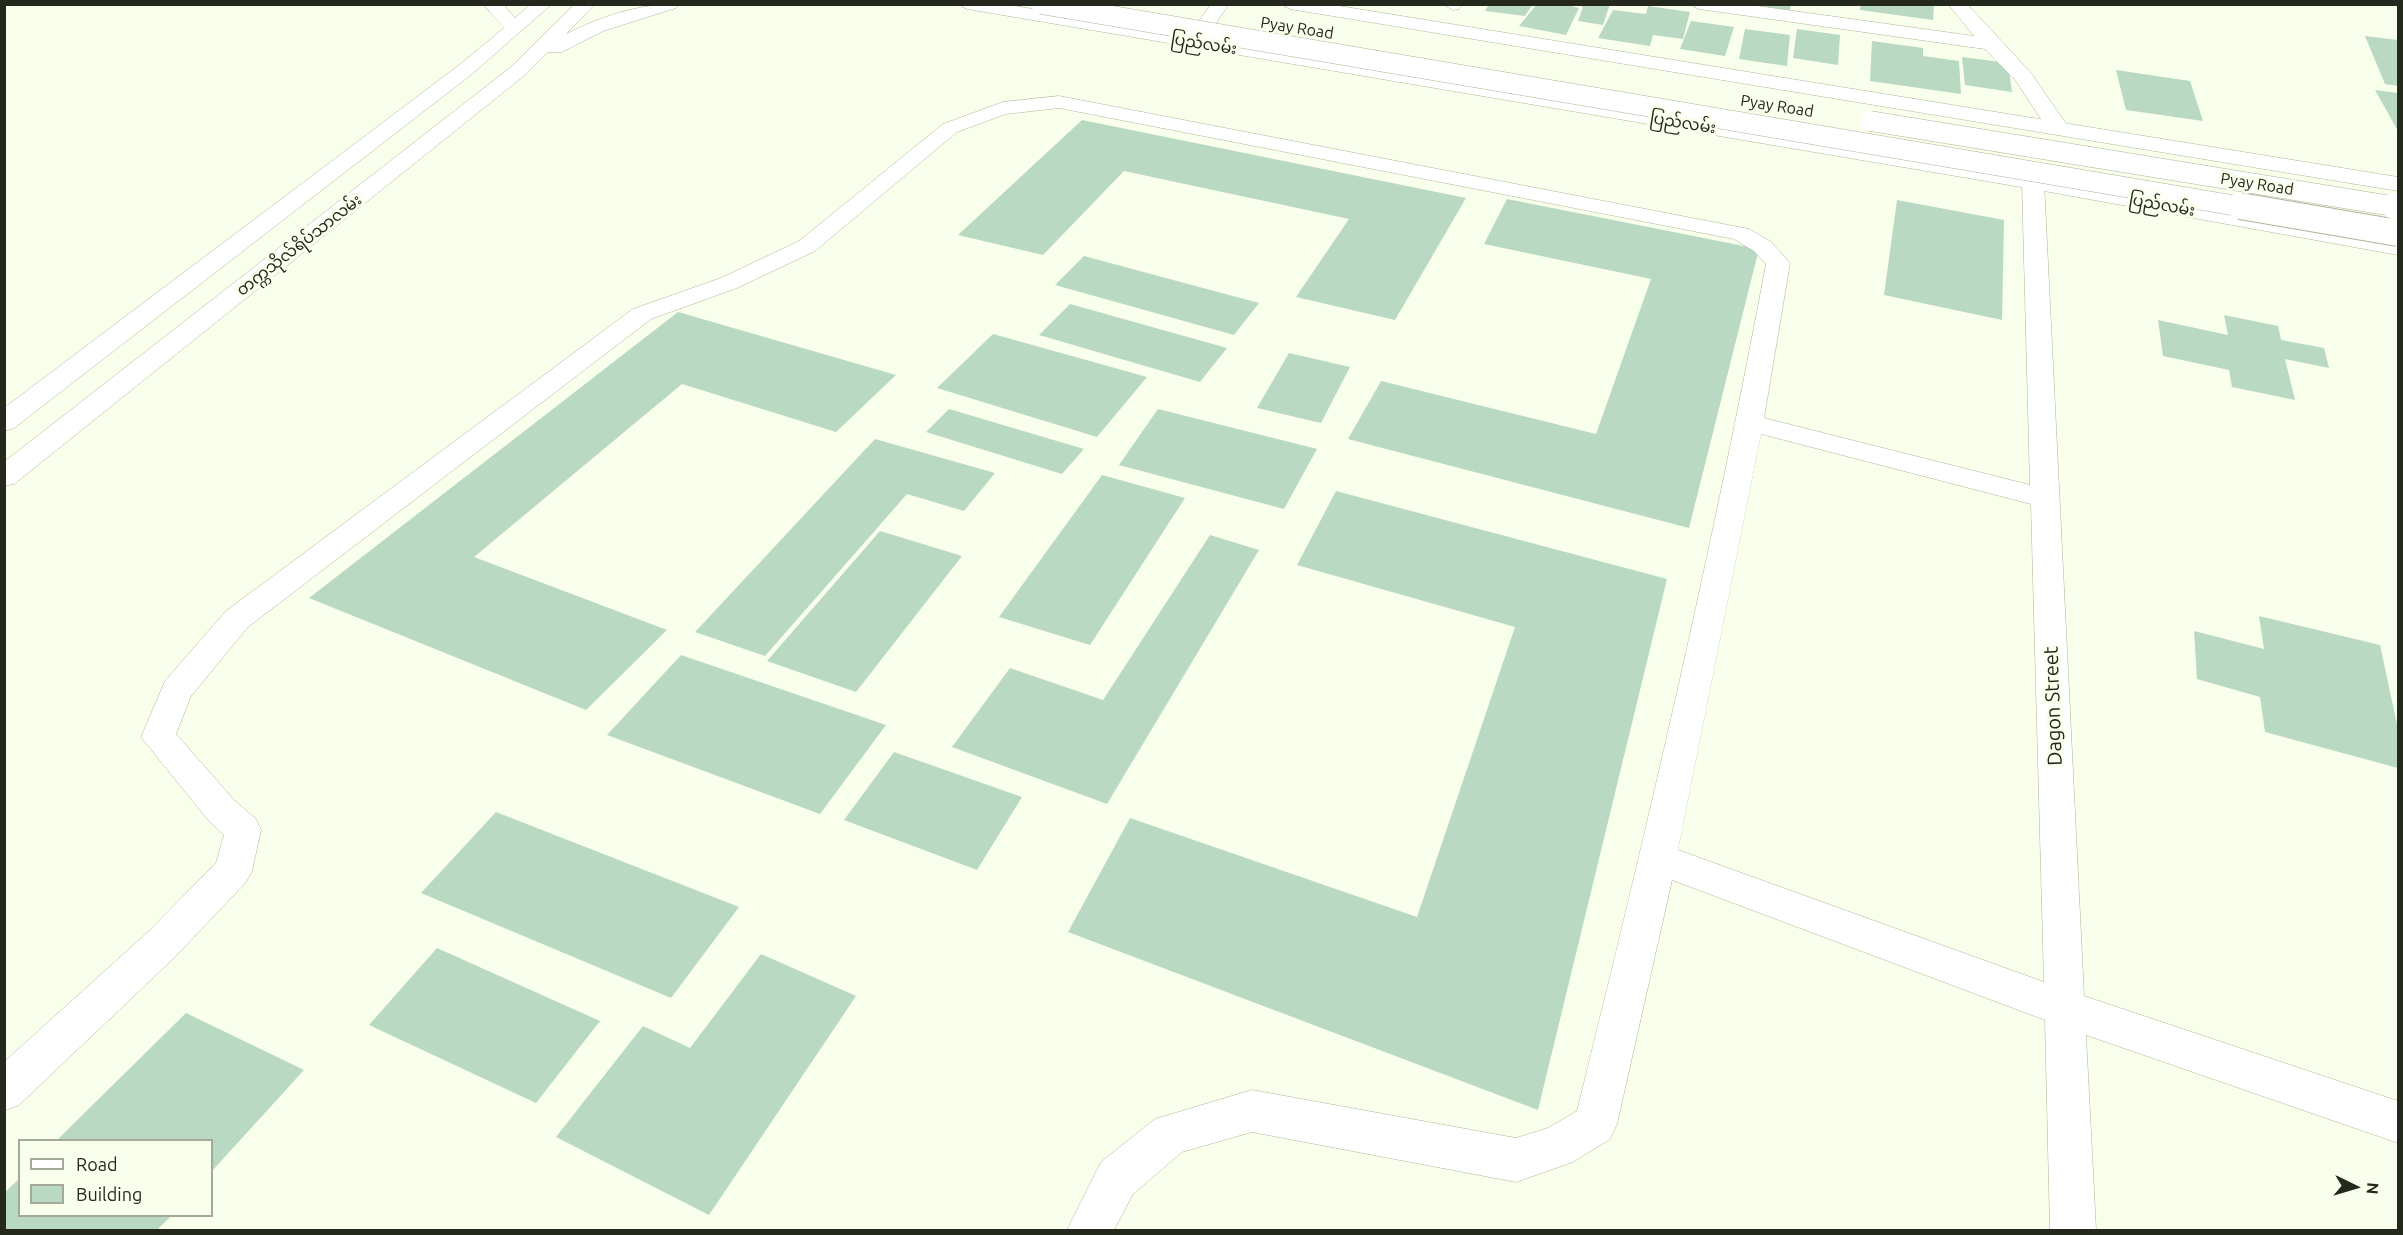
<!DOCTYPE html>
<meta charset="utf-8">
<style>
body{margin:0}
#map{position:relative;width:2403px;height:1235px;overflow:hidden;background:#f8ffeb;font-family:Ubuntu,sans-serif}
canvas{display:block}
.frame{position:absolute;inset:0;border:6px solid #25291d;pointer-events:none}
.legend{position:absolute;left:18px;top:1139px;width:195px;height:78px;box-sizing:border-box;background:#f8ffeb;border:2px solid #a4a999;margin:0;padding:8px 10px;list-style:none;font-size:18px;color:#25291d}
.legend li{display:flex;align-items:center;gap:12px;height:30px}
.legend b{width:30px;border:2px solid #a4a999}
.north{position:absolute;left:2325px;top:1157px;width:60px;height:60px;-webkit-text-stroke:4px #f8ffeb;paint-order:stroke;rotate:95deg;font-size:16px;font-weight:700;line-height:24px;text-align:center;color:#25291d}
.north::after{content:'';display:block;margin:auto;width:21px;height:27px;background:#25291d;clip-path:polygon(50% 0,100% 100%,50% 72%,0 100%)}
</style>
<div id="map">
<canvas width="2403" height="1235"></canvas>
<div class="frame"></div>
<ul class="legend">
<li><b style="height:8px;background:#fff"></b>Road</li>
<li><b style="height:16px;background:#bad9c3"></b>Building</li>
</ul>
<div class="north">N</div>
</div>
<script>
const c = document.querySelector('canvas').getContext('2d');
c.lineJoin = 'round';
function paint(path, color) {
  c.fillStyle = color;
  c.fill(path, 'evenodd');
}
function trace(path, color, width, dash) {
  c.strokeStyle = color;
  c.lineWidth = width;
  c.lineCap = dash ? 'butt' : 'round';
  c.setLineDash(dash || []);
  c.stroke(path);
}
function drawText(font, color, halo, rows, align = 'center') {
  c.font = font + ' Ubuntu,"Noto Sans Myanmar",sans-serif';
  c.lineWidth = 6;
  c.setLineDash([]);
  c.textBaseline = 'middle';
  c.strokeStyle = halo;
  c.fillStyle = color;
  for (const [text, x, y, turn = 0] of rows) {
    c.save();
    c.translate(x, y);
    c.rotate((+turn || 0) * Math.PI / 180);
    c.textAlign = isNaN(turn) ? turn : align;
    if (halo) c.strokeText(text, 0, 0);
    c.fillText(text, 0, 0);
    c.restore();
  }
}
const building = new Path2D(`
 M1489,4H1533L1525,16L1485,11Z
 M1537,4H1563L1579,8L1566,35L1519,26Z
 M1577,4H1610L1603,25L1578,21L1583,7Z
 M1752,4H1791L1790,11Z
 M1861,4H1934L1933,20L1860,10Z
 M1648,6L1690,12L1683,39L1653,35L1650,46L1598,38L1613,10L1646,14Z
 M1691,21L1734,27L1725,56L1680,49Z
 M1745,29L1790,35L1787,66L1739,59Z
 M1797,29L1840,35L1838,65L1793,58Z
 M2365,36L2398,40V86L2385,84Z
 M1872,41L1923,48V56L1959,61L1961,94L1870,81Z
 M1962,57L2008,63L2012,92L1965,85Z
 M2116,70L2190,81L2203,121L2126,110Z
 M2375,90L2398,93V131Z
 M1082,120L1466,198L1395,320L1296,297L1349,219L1124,171L1043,255L958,235Z
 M1507,199L1759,249L1689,528L1348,439L1381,381L1596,434L1651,279L1484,244Z
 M1897,200L2004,220L2002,320L1884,295Z
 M1084,256L1259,303L1234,335L1055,285Z
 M1070,304L1227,348L1200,382L1039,335Z
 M678,312L896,375L836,432L682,384L474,557L667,630L586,710L309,598Z
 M2224,315L2278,326L2281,340L2324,348L2329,368L2285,359L2295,400L2232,387L2229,370L2163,356L2158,320L2228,335Z
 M993,334L1147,377L1097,437L937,388Z
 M1289,353L1350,367L1321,423L1257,408Z
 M949,409L1084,449L1062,474L926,432Z
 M1158,409L1317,449L1284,509L1119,465Z
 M875,439L995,473L964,511L907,494L765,656L695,632Z
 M1102,475L1185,498L1090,645L999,617Z
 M1336,491L1667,579L1538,1110L1068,932L1130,818L1417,917L1515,627L1297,565Z
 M880,531L962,556L856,692L767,661Z
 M1210,535L1259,550L1107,804L952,747L1010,668L1103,700Z
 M2259,616L2380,645L2398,729V768L2265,732L2260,697L2197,679L2194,631L2264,649Z
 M681,655L886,725L820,814L607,735Z
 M894,752L1022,797L977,870L844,820Z
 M496,812L739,907L671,998L421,893Z
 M437,948L600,1021L536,1103L369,1025Z
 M761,954L856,996L709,1215L556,1137L643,1026L690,1048Z
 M186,1013L304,1070L212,1171V1140H57Z
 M20,1178V1216H171L157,1230H4V1193Z`);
const service = new Path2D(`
 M1059,96L1749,229L1770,241L1790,263L1764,418L2030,485L2022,182L2025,177H2041L2044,182L2084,996L2398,1101V1143L2086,1035L2096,1230H2050L2045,1020L1672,880L1617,1124L1610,1139L1573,1162L1516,1182L1252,1132L1182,1152L1133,1194L1114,1230H1067L1101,1162L1155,1119L1252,1090L1516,1138L1548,1128L1577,1111C1647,830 1713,548 1766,264L1754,251L1734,239L1059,108L1006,114L957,132L815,251L737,288L651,319L248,627L191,696L176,734L234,800L256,819L261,830L252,871L246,882L176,956L19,1105L4,1111V1062L148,932L216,863L224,835L208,820L141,737L165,681L226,611L633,309L721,278L799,241L943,124L1003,102ZM1761,434L2031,504L2044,982L1678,850Z`);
const minor = new Path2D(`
 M1462,4L1459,9L1453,10L1444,5Z
 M1690,4H1743L1974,36L1948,4H1967L2031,73L2069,128L2066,133H2050L2016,81L1985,49L1699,9Z`);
const primary = new Path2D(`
 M483,4H503L515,18L531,4H552L472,74L14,428L4,431V408L458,66L504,28Z
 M575,4H595L566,34C603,16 638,4 679,4L676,8L603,31L562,52H548L525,75L14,484L4,486V462L511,67Z
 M958,4H1003L1189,35L1211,4H1229L1206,38L2033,175L2398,241V255L2033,189L967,9Z
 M1281,4H1327L2398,177V191L1290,9Z`);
const trunkBridgeFar1 = new Path2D(`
 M1041,4L2249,208
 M1870,121L2398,207`);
const trunkBridge = new Path2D(`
 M2240,206L2398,233
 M2394,206L2398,207`);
const farStreetnames = [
 ["Pyay Road",1297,28,9],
 ["ပြည်လမ်း",1204,44,9],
 ["Pyay Road",1777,106,9],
 ["ပြည်လမ်း",1683,123,9],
 ["Pyay Road",2257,184,9],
 ["ပြည်လမ်း",2162,205,10],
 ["တက္ကသိုလ်ရိပ်သာလမ်း",299,245,-38]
];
const streetNames = [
 ["Dagon Street",2053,706,-92]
];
paint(building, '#bad9c3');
trace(service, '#acb698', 1);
trace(minor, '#acb698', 1);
trace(primary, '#acb698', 1);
paint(service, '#fff');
paint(minor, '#fff');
paint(primary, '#fff');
trace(trunkBridgeFar1, '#acb698', 21, []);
trace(trunkBridge, '#acb698', 28, []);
trace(trunkBridgeFar1, '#fff', 20);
trace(trunkBridge, '#fff', 26);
drawText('16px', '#25291d', '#f8ffeb', farStreetnames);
drawText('20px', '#25291d', '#f8ffeb', streetNames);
</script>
